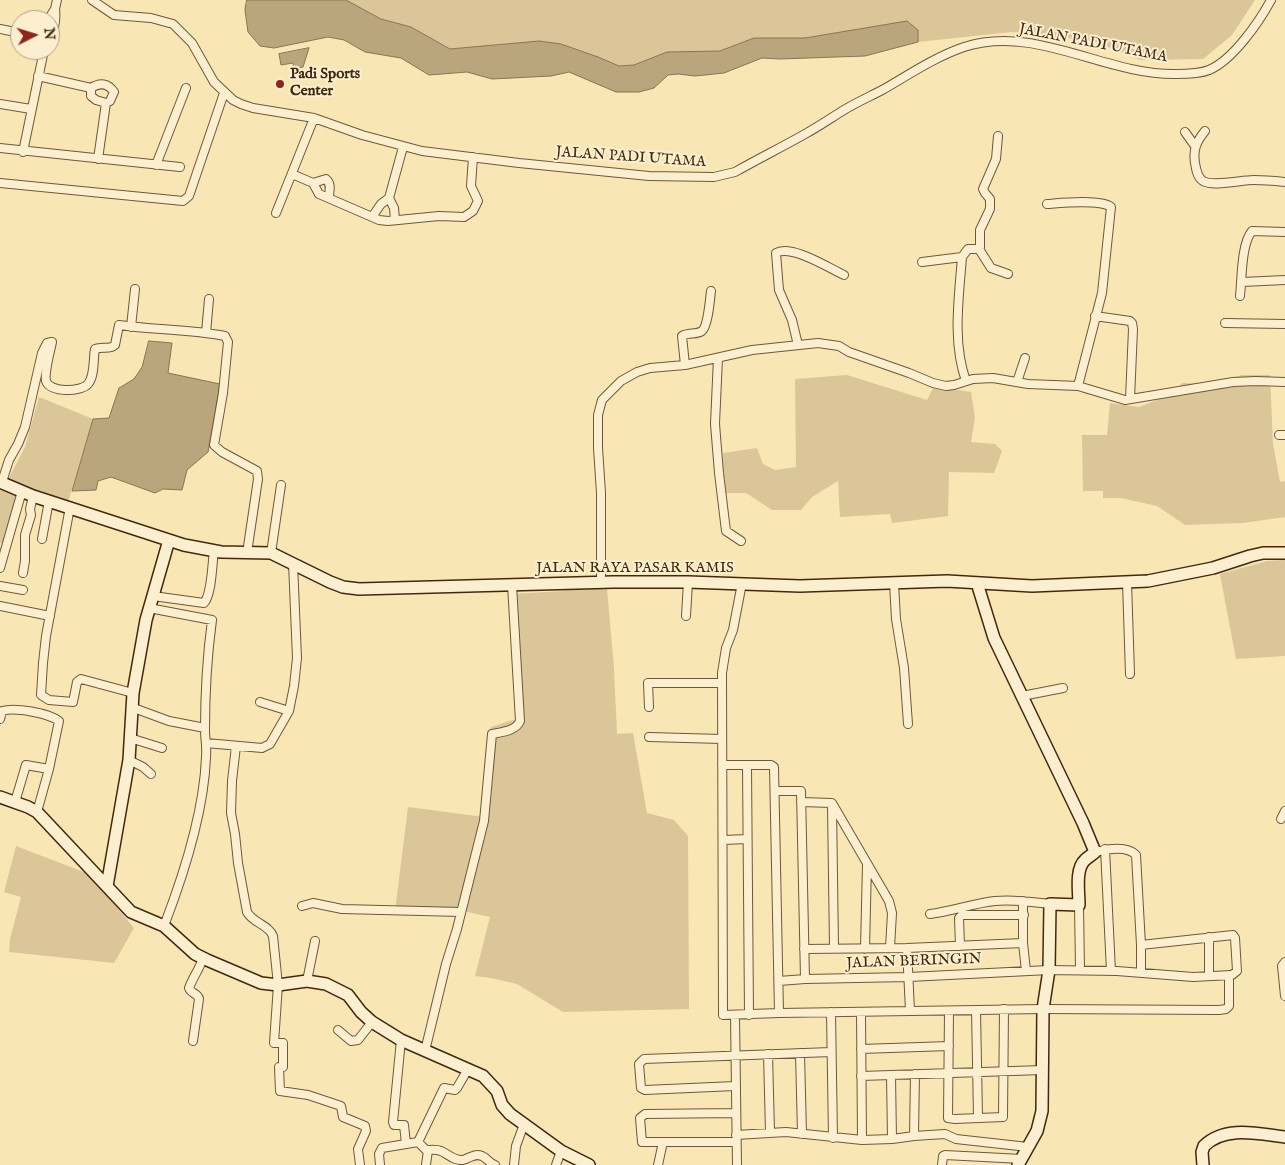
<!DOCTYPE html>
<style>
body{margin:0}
#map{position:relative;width:1285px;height:1165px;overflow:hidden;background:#f9e6b5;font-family:"IM FELL English",serif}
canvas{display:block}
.north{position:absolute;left:10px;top:10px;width:50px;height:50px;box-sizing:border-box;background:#fbefcf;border:1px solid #b1a083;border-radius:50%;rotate:85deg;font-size:14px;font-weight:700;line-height:20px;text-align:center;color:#412910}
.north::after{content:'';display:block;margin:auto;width:18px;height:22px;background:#8f2418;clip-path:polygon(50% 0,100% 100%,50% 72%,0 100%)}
</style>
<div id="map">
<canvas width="1285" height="1165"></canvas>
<div class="north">N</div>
</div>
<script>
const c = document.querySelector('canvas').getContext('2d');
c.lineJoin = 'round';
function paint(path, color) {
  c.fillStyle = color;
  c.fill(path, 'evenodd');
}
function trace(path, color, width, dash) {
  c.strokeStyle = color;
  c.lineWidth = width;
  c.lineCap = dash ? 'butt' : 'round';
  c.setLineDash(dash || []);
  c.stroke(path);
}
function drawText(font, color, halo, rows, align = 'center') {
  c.font = font + ' "IM FELL English",serif';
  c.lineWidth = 4;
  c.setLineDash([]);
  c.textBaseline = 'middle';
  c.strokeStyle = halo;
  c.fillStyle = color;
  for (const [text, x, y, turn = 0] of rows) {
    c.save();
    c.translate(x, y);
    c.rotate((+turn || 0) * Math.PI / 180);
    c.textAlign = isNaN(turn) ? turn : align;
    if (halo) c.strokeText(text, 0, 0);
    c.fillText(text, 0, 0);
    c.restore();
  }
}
const green = new Path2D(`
 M346,0H1255L1232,35L1203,59L1141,60L1093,41L1011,32L918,42V30L907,21L805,38H754L720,51L667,52L634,65L619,66L598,57L561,44L539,41L450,49L411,27L381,19Z
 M847,375L927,400L934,386L971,392L975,417L971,442L995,444L1002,451L994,473L949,472L948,516L892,523L890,514L840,517L838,481L812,497L801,510H772L746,493H724L723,453L757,448L763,464L775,470L796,467L795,379Z
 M1242,375H1270L1273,444L1280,482L1285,481V517L1243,523L1185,525L1157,506L1121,498H1103V491H1083L1082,435H1107L1110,403L1139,407L1175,393L1182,383L1210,384Z
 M39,397L93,419L66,509L22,496L10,545L0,543V475L9,478L25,447Z
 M1285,560V656L1236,659L1220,574L1267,561Z
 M566,577H606L614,669L617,734L633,733L647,813L674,820L688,836L689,1009L563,1012L517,984L491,978L475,976L490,917L459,910L395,911L408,807L484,817L491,727L516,719L511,594L564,591Z
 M16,846L89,874L134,928L114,963L9,952L10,939L21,897L4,892Z`);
const water = new Path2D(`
 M247,0H346L381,19L411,27L450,49L539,41L561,44L598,57L619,66L634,65L667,52L720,51L754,38H805L907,21L918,30V42L865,56L780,59L762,58L724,73L695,76L678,74L668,75L654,88L639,92H616L569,72L551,76L492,79L467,72L429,75L401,58L365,52L344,40L328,37L274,48L260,46L248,32L245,10Z
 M309,48L303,67L294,69L293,63L281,65L279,54Z
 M149,341L172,343L168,373L220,384L208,452L187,470L182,490L163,489L155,493L111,477L98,481L96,490L72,491L93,419L109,418L119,388L134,379L142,367Z`);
const street = new Path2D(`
 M92,0L114,15L151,18L173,24L192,43L214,82L233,100L241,104L253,108L314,118L362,135L422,151L519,163L649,176L714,177L735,172C758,159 782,147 805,134C818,127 831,118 844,110C857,102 871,96 884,89C910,74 935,57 964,47C1036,24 1104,75 1176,74C1187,74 1199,74 1209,70C1233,60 1259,22 1271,0
 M48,20L55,9L57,0
 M0,29L20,33
 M50,35C56,27 56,18 55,9
 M38,76L91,88
 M0,104L31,109
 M1205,131C1196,142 1193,150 1195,163C1196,169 1197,177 1203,181C1213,187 1241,180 1254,180C1264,180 1275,181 1285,182
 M1185,132L1195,146
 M0,148L180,167
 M23,152L44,50
 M98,159L106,103L110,101L114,92C108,83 100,82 91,88V96L96,100L106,103
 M156,165L186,88
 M292,174L313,183L319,194L379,220L388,221L439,216L464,217L473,211L478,201L471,186L473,157
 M0,183L183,201L189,196L224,93
 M313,183L326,179C332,184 329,191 329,197
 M389,198L403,147
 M1047,204C1061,203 1100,199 1111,207L1102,293L1078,386
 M276,213L314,118
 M372,217L381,204L389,198L394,208L395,220
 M979,249L991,268L1008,274
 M922,262L962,257
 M1242,282L1285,280
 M1240,296C1242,279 1241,244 1252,231L1285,232
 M1095,316L1130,321L1132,323L1133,329L1130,399
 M1225,323L1285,324
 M131,327L135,289
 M206,333L209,299
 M798,345L792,320L779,290L776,253C791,244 829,268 844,275
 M718,358L715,424L719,473L726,531L741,541
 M685,365L682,336C688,332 696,335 702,331C708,326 710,299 711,291
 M966,381C952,342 959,297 962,257L968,249H979L980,247V230L990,209V199L985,193L983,189L996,159L998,136
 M1017,382L1025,358
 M1279,435H1285
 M2,482L9,460L18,444L25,427L42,353L47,343L52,342C50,352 44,373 46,381C50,393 81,392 88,384C95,376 93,359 95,349C102,346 110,350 115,345L119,325C154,330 190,329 225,336L228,342L223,393L214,445L222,452L257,471L258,479L247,553
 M70,507L46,636L43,663L41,695L49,700L73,702L77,682L81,679L133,693
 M42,539L49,501
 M271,553L281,485
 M0,568L22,491
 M23,573L25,561V535L31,515L30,509L33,496
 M601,582V493L598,448V415L602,400L621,381L637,372L650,368L685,365L752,350L818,343L839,346L849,352L909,373L933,383L946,386L954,385L973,379L993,378L1028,384L1078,386L1125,400L1233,382L1256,381L1285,382
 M1127,582L1130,674
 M742,583L733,630L726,648L722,673L723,1015L779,1013L1043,1009L1219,1010L1226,1009L1229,1006V975
 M894,583L896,619L904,668L908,724
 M0,586L23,590
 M153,596L204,603C212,594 212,564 214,551
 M0,606L50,616
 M149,608L212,620C207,657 205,693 205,730C205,739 207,748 206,757C204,813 184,874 164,926
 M686,616L688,582
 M1022,696L1063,688
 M260,702L289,711
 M131,707L169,721L205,728
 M649,707L648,683H722
 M0,719L2,711C15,707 48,713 59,721L49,769L37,812
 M649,737L722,739
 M130,738L162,748
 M206,743L262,748L270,744L289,711L294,686L297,658L293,563
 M236,746L232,781L231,813L235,834L238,863L247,912C253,923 269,925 273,936L278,985L274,1043H283V1067H279L280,1091L308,1095L341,1106L343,1117L365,1126L366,1131L358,1149L360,1165
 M129,760L143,767L151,774
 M722,765H771L774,767L779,1013
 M747,765L749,1015
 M775,791H801L805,979
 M15,802L26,765L49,769
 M801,802L832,803L889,901L892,913L890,948
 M832,805L834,948
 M1281,819L1285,811
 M723,840L747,839
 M1105,849L1111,971
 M1095,852C1107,849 1127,845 1136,855L1141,945V973
 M1023,901V943L1026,971
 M1079,905L1080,970
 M302,906L313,903L342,909L461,912
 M930,914C952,911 975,903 995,901C1014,899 1032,902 1050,904
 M1209,937V976
 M960,946L959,918L962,915H1024
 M907,948L910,1011
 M804,949L907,948L1023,943
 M865,949L867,864
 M1285,962L1282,966L1285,996
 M307,981L315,941
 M779,981L805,979L909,977L1049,970L1117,971L1193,977L1232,975L1237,971L1235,938L1233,935L1141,945
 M976,1010L978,1117
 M949,1011L948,1118L955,1119L1003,1117L1004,1009
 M831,1012L833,1138
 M861,1012L862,1140
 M735,1015L737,1165
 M338,1030L351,1041L358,1040L372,1022
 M401,1040L393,1122L394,1125H404L406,1144
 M193,1041L199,999C198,993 191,994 189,988C193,977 199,970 203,958
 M861,1049L949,1046
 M425,1051L446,964L457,929L484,821L492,734C502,732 516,731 520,721L512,585
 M800,1053L802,1134
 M768,1054L770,1132
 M891,1075L892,1139
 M861,1076L1043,1070
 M735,1086L645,1090L641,1088L639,1064L644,1059L831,1052
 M736,1113L645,1114L640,1118L642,1142H736
 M736,1135L786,1132L862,1140L892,1139L914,1136L915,1074
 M914,1136L945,1134L956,1139L1028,1147
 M418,1142L444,1088L455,1090L457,1088L468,1069
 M380,1165L379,1154L382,1148L418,1142L426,1150C431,1150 436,1149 441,1151C448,1154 454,1161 463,1160C470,1158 474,1153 482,1156C487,1158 489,1163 495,1165
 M426,1165L428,1150
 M514,1165L516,1146L524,1124
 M556,1165L561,1151
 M658,1165L663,1142
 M942,1165L943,1156L945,1155L1022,1159`);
const secondary = new Path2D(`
 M0,482L33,496L184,545L221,552L271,553L330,582L343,587L359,589L613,582H688L800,586L947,581L1032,586L1148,581L1213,568L1250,556L1263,553H1285
 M977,583L994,638L1083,823L1095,852C1092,855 1088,857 1085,860C1075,869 1079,892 1079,905L1050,904L1049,970L1043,1009L1042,1111L1037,1131L1018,1165
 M0,797L28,807L37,812L131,912L164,926L195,954L207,960L261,983L278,985L307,981L326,984L348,995L361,1012L372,1022L401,1040L483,1076L497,1091L502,1105L510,1114L561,1151L589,1165
 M107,886L129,760L133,693L146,620L169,540
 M1203,1165L1202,1152L1204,1146C1225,1125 1259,1134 1285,1137`);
const markers = [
 [280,84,5,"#8f2418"]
];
const streetNames = [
 ["JALAN PADI UTAMA",1093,44,11],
 ["JALAN PADI UTAMA",631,158,4],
 ["JALAN RAYA PASAR KAMIS",635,569],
 ["JALAN BERINGIN",914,962,-2]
];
const poiNames = [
 ["Padi Sports",290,75],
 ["Center",290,92]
];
paint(green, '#dac699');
paint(water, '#baa67d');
trace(water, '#8a7451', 1);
trace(street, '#6f5839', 10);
trace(secondary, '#412910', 14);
trace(street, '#fbefcf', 8);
trace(secondary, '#fbefcf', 11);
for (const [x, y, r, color] of markers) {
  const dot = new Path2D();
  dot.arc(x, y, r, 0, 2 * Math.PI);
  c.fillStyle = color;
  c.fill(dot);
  trace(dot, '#fbefcf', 2);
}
drawText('15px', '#412910', '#fbefcf', streetNames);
drawText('bold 15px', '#412910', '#fbefcf', poiNames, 'left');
</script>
